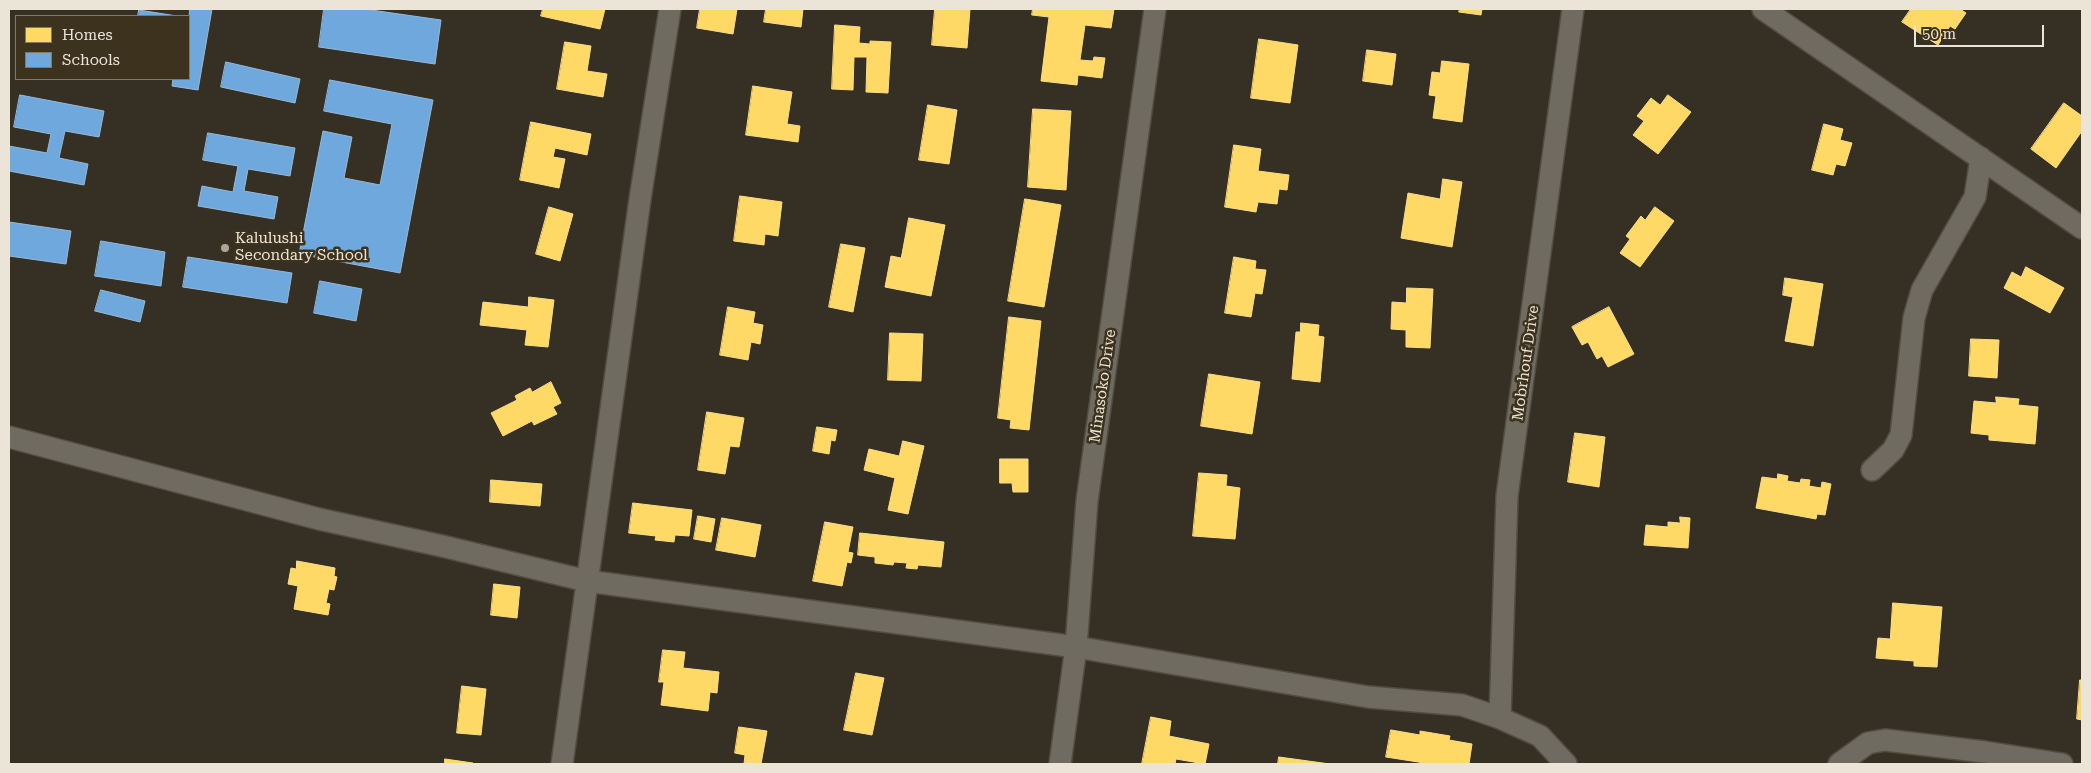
<!DOCTYPE html>
<style>
body{margin:0}
#map{position:relative;width:2091px;height:773px;overflow:hidden;background:#363024;font-family:"Roboto Serif",serif}
canvas{display:block}
.frame{position:absolute;inset:0;border:10px solid #ebe4d7;pointer-events:none}
.legend{position:absolute;left:15px;top:15px;width:175px;height:65px;box-sizing:border-box;background:#3d321d;border:1px solid #837967;margin:0;padding:6px 9px;list-style:none;font-size:15px;color:#ebe4d7}
.legend li{display:flex;align-items:center;gap:10px;height:25px}
.legend b{width:25px;border:1px solid #837967}
.scale{position:absolute;left:1914px;top:25px;width:130px;height:22px;box-sizing:border-box;border:2px solid #ebe4d7;border-top:0;padding-left:6px;font-size:15px;line-height:18px;white-space:nowrap;color:#ebe4d7;-webkit-text-stroke:4px #3d321d;paint-order:stroke}
</style>
<div id="map">
<canvas width="2091" height="773"></canvas>
<div class="frame"></div>
<ul class="legend">
<li><b style="height:14px;background:#ffd966"></b>Homes</li>
<li><b style="height:14px;background:#6fa8dc"></b>Schools</li>
</ul>
<div class="scale">50 m</div>
</div>
<script>
const c = document.querySelector('canvas').getContext('2d');
c.lineJoin = 'round';
function paint(path, color) {
  c.fillStyle = color;
  c.fill(path, 'evenodd');
}
function trace(path, color, width, dash) {
  c.strokeStyle = color;
  c.lineWidth = width;
  c.lineCap = dash ? 'butt' : 'round';
  c.setLineDash(dash || []);
  c.stroke(path);
}
function drawText(font, color, halo, rows, align = 'center') {
  c.font = font + ' "Roboto Serif",serif';
  c.lineWidth = 5;
  c.setLineDash([]);
  c.textBaseline = 'middle';
  c.strokeStyle = halo;
  c.fillStyle = color;
  for (const [text, x, y, turn = 0] of rows) {
    c.save();
    c.translate(x, y);
    c.rotate((+turn || 0) * Math.PI / 180);
    c.textAlign = isNaN(turn) ? turn : align;
    if (halo) c.strokeText(text, 0, 0);
    c.fillText(text, 0, 0);
    c.restore();
  }
}
const homes = new Path2D(`
 M543,9H605L600,29L541,16Z
 M700,9H737L733,34L697,28Z
 M766,9H803L801,27L764,22Z
 M935,9H970L967,48L932,45Z
 M1033,9H1114L1111,28L1085,25L1080,60L1093,61L1094,57L1105,58L1102,78L1078,75L1077,85L1041,81L1049,17L1032,15Z
 M1460,9H1482L1481,15L1459,12Z
 M1911,9H1960L1966,13L1955,29L1950,26L1938,45L1902,22Z
 M835,25L860,27L859,43L870,44V41L891,42L888,93L866,92L867,57H854L853,90L832,89Z
 M1259,39L1298,45L1290,103L1251,98Z
 M565,42L591,46L587,71L607,74L603,97L557,89Z
 M1367,50L1396,54L1392,85L1363,81Z
 M1442,61L1469,64L1462,122L1433,118L1436,96L1429,95L1432,72L1440,73Z
 M753,86L792,92L787,124L800,126L798,142L746,135Z
 M1668,95L1691,112L1658,154L1633,135L1644,121L1637,116L1651,98L1660,105Z
 M2064,103L2082,116V131L2056,168L2031,149Z
 M928,105L957,110L949,164L919,160Z
 M1033,109L1071,111L1066,190L1028,187Z
 M531,122L591,134L587,155L555,148L553,157L565,159L559,188L520,180Z
 M1824,124L1843,129L1840,140L1852,143L1845,166L1836,164L1833,175L1812,170Z
 M1234,145L1261,149L1258,171L1289,175L1287,190L1279,189L1277,204L1258,202L1256,212L1225,207Z
 M1443,179L1462,182L1452,247L1401,238L1408,193L1440,199Z
 M740,196L782,202L778,236L765,234L764,245L734,241Z
 M1025,199L1061,205L1044,307L1008,301Z
 M549,207L573,214L560,261L536,254Z
 M1655,207L1674,221L1640,267L1620,253L1630,239L1626,236L1641,216L1645,220Z
 M909,218L945,225L931,296L885,287L891,256L901,258Z
 M841,244L865,248L853,312L829,307Z
 M1234,257L1256,261L1255,269L1266,270L1262,294L1255,293L1251,317L1225,313Z
 M2026,267L2064,288L2050,313L2004,288L2012,272L2021,277Z
 M1785,278L1823,284L1813,346L1785,341L1793,297L1783,295Z
 M1407,288L1433,289L1430,348L1406,347V330L1391,329L1392,302L1406,303Z
 M529,297L554,300L548,347L525,345L527,330L480,325L483,302L528,307Z
 M728,307L755,312L753,323L763,325L760,344L751,342L748,360L720,355Z
 M1609,307L1634,354L1608,367L1602,356L1597,359L1588,342L1582,345L1572,327Z
 M1009,317L1041,321L1029,430L1010,428L1011,420L998,418Z
 M1301,323L1319,325L1318,336L1324,337L1320,382L1292,379L1296,332H1300Z
 M890,333L923,334L921,381L888,380Z
 M1971,339L1999,340L1997,378L1969,376Z
 M1209,374L1260,382L1252,434L1201,426Z
 M551,382L561,403L553,407L557,414L534,425L532,421L503,436L491,413L517,400L515,396L530,388L532,392Z
 M1996,397L2019,399L2018,405L2038,407L2035,444L1989,440V435L1971,433L1974,401L1996,403Z
 M707,412L744,418L739,447L730,446L725,474L698,470Z
 M817,427L837,430L835,441L831,440L829,454L813,451Z
 M1575,433L1605,437L1599,487L1568,482Z
 M903,441L924,446L908,514L888,510L895,478L864,470L869,449L899,456Z
 M1000,459H1028V492H1013L1012,483H1000Z
 M1199,473L1227,475L1226,486L1240,488L1235,539L1193,536Z
 M1778,474L1788,476L1787,481L1800,483L1801,479L1810,480L1809,486L1821,488L1822,482L1831,484L1825,515L1817,514L1816,519L1756,508L1762,477L1777,479Z
 M491,480L542,484L540,506L490,502Z
 M633,503L692,510L689,536L675,535L674,542L655,540L656,536L629,533Z
 M698,516L715,519L711,542L694,539Z
 M1680,517L1690,518L1688,548L1644,545L1646,525L1668,527V522L1680,523Z
 M722,518L761,525L755,557L716,550Z
 M825,522L853,527L848,552L853,553L851,563L847,562L842,586L813,581Z
 M860,533L944,542L941,567L918,565L917,569L906,568L907,563L894,562L893,565L875,563V557L858,555Z
 M297,561L335,568L334,576L337,577L334,590L329,589L326,603L330,604L328,615L294,609L298,586L288,584L291,568L296,569Z
 M494,584L520,587L517,618L491,615Z
 M1893,603L1942,607L1937,667L1914,666V661L1876,658L1878,638L1890,639Z
 M663,650L685,652L683,668L719,672L717,693L710,692L708,711L661,705L664,682H659Z
 M856,673L884,678L872,735L844,730Z
 M2080,680H2082V720L2077,719Z
 M462,686L486,689L481,735L457,733Z
 M1151,717L1171,721L1169,736L1209,744L1205,764L1176,759L1175,764H1142Z
 M739,727L767,731L761,764H744L745,755L735,753Z
 M1391,730L1420,735V731L1450,736L1449,740L1472,744L1469,764H1431L1386,757Z
 M1279,757L1330,764H1278Z
 M445,759L473,763V764H445Z`);
const schools = new Path2D(`
 M190,9H212L198,90L172,86L173,79H189V18Z
 M324,9H364L441,20L435,64L319,47Z
 M139,10L177,16H138Z
 M226,62L300,79L295,103L221,87Z
 M330,80L433,100L400,273L299,254L323,131L352,137L344,178L380,185L392,124L324,111Z
 M20,95L104,111L99,137L65,131L59,158L88,164L84,185L9,171V146L47,153L51,134L14,127Z
 M208,133L295,148L290,176L248,169L244,191L278,197L274,219L198,206L202,186L233,192L238,166L203,160Z
 M9,222L71,231L66,264L9,256Z
 M101,241L165,252L161,286L95,276Z
 M188,257L292,273L287,303L183,287Z
 M320,281L362,289L356,321L314,313Z
 M101,290L145,301L140,322L95,311Z`);
const minor = new Path2D(`
 M1763,9L2082,228
 M9,437L319,519L442,546L587,581L1076,647L1368,697L1462,705L1500,718L1540,736L1566,764
 M1872,470L1893,450L1901,435L1914,318L1922,290L1975,197L1981,158
 M1500,718L1507,496L1573,9
 M562,764L640,199L670,9
 M1060,764L1076,647L1087,501L1155,9
 M1839,764L1868,743L1885,740L1985,752L2062,764`);
const markers = [
 [225,248,5,"#aca598"]
];
const poiNames = [
 ["Kalulushi",235,239],
 ["Secondary School",235,256]
];
const streetNames = [
 ["Mobrhouf Drive",1526,363,-82],
 ["Minasoko Drive",1103,386,-82]
];
paint(homes, '#ffd966');
trace(homes, '#f9dc88', 1);
paint(schools, '#6fa8dc');
trace(schools, '#94bada', 1);
trace(minor, '#524d42', 24);
trace(minor, '#6f6b61', 21);
for (const [x, y, r, color] of markers) {
  const dot = new Path2D();
  dot.arc(x, y, r, 0, 2 * Math.PI);
  c.fillStyle = color;
  c.fill(dot);
  trace(dot, '#3d321d', 2);
}
drawText('15px', '#ebe4d7', '#3d321d', poiNames, 'left');
drawText('15px', '#ebe4d7', '#3d321d', streetNames);
</script>
